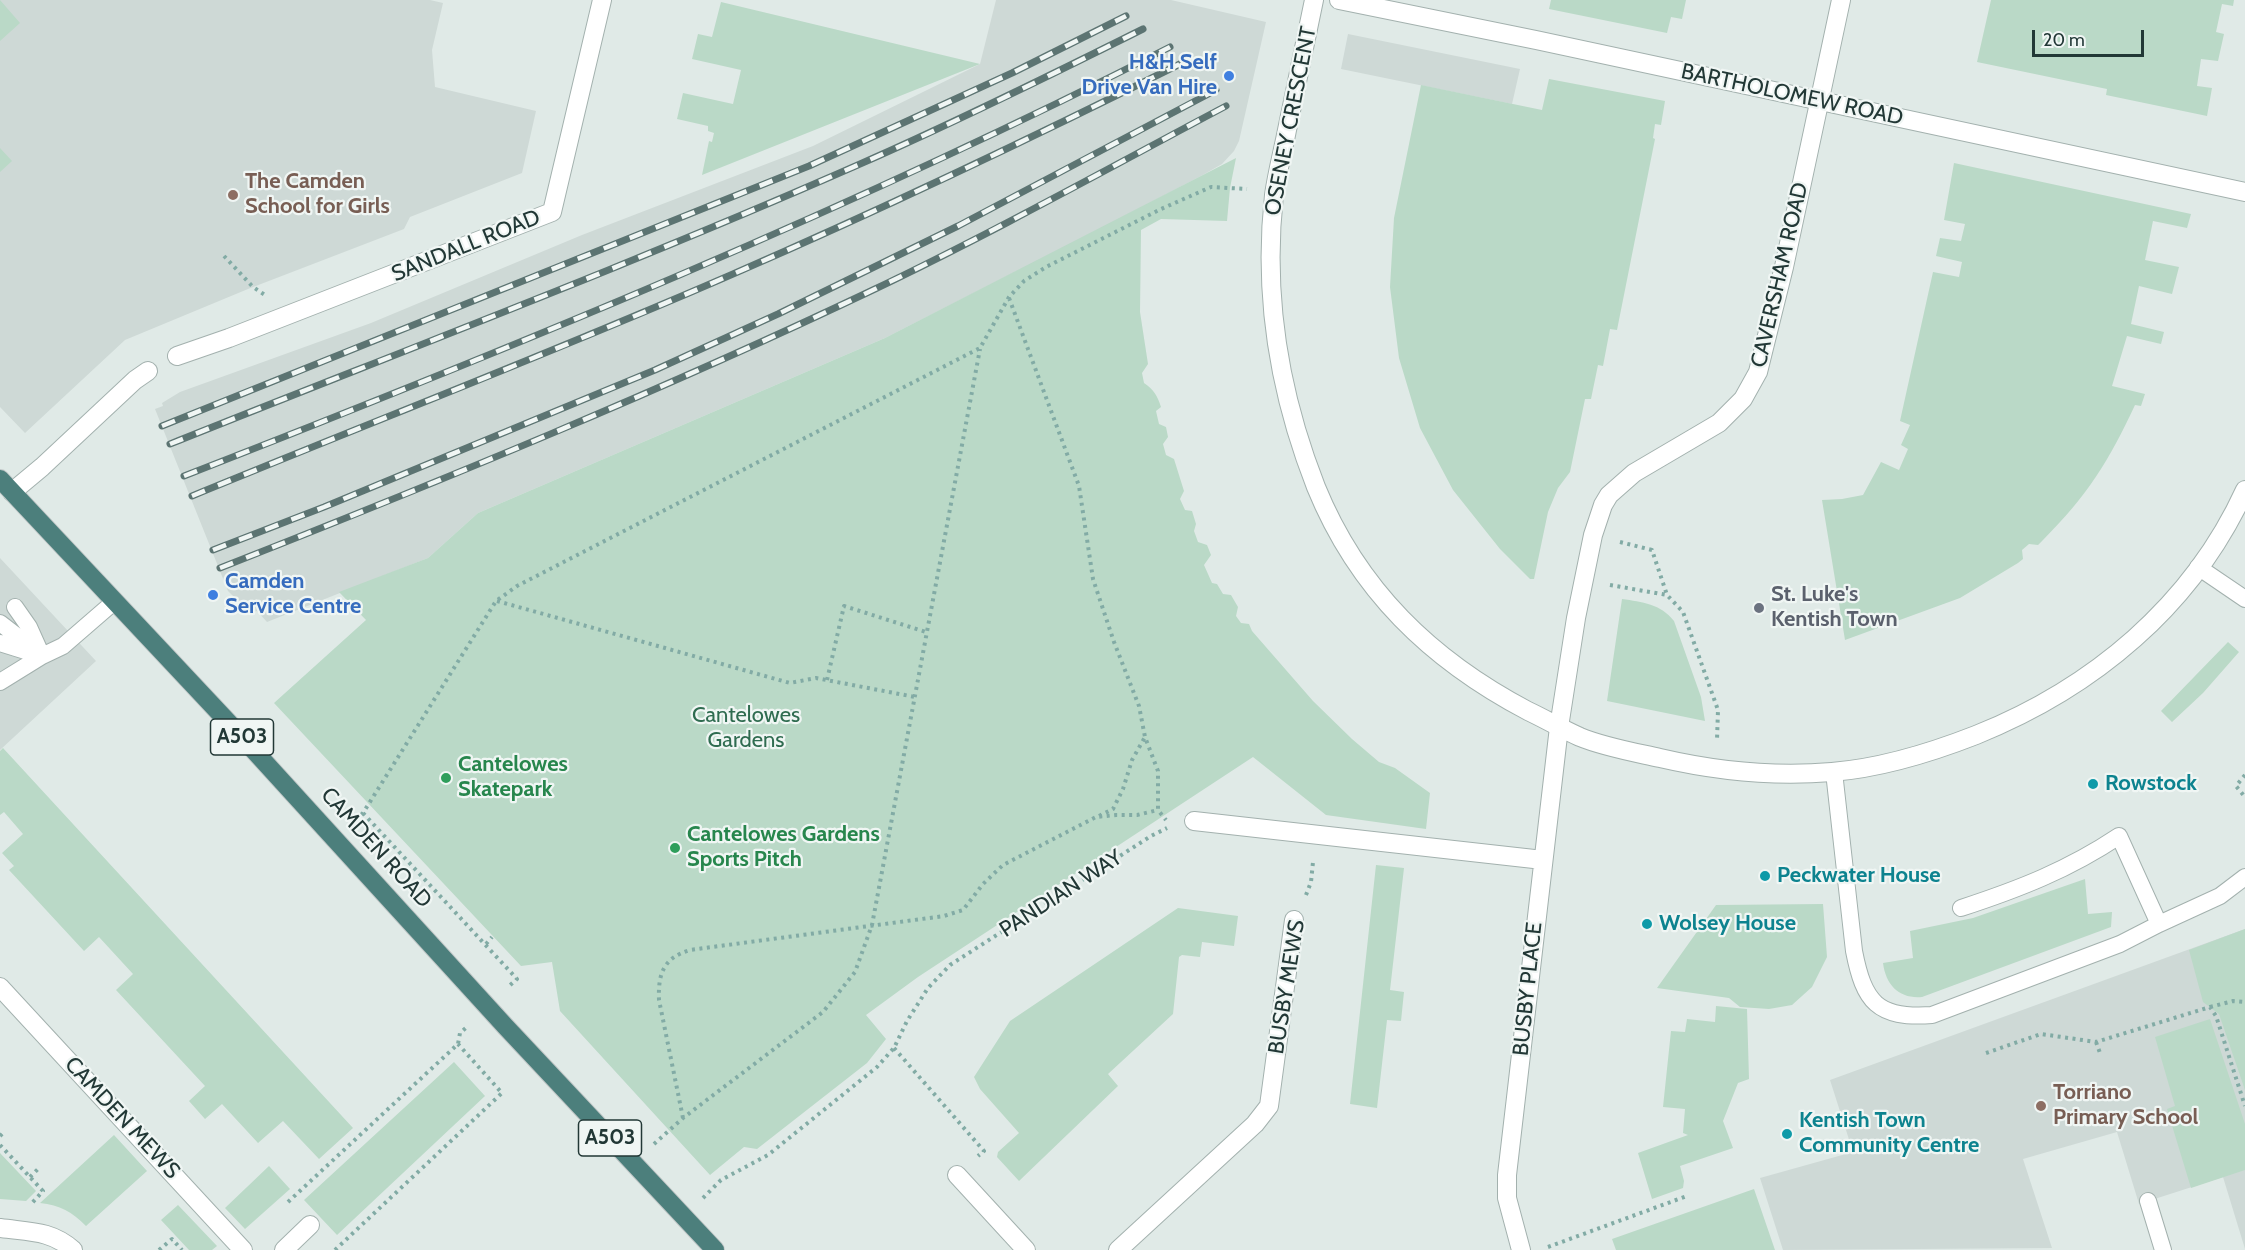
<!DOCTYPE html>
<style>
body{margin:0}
#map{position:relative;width:2245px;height:1250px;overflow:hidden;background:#e0eae7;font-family:Cabin,sans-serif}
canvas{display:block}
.scale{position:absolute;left:2032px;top:30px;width:112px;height:27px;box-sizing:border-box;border:3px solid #223836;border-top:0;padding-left:8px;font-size:18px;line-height:21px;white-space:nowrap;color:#223836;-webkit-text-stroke:4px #f0f6f4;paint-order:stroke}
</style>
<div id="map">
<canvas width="2245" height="1250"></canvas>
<div class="scale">20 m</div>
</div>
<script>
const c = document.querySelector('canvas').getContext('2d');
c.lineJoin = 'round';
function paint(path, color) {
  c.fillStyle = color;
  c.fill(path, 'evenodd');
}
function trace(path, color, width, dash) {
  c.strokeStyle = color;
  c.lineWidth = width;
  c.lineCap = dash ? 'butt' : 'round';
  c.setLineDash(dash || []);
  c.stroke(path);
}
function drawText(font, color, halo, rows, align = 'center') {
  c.font = font + ' Cabin,sans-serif';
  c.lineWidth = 4.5;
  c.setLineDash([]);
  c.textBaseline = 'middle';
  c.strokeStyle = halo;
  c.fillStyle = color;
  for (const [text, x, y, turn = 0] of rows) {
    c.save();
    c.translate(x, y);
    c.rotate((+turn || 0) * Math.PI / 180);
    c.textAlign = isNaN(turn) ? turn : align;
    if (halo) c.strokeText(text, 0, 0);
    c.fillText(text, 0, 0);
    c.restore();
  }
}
const built = new Path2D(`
 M0,0H430L443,3L432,50L435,87L536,111L522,173L410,217L404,229L248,289L125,340L25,433L0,407Z
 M996,0H1171L1266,22L1239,141L1234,151L1222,164L1201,176L1094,232L885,338L478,513L428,558L267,622L257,611L250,613L228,591L155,409L163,406L162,403L180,392L371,323L582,235L813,146L980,64Z
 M1348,34L1520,69L1512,104L1341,69Z
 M0,558L96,661L0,750Z
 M2245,929V1249L2223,1177L2139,1204L2117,1132L2023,1159L2052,1248L1783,1250L1760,1178L1853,1152L1830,1080Z`);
const green = new Path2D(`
 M0,0L20,23L0,41Z
 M1551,0H1686L1682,19L1671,17L1667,33L1549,9Z
 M1991,0H2234L2233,6L2222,4L2216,32L2224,34L2218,61L2201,59L2197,86L2212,88L2207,116L2106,95L2107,89L1977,62Z
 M721,2L980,64L702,175L709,141L712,142L714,133L708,131V126L677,119L683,93L733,104L741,70L692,59L698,34L712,37Z
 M1549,79L1665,101L1661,125L1655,124L1653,138L1655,139L1617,330L1610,329L1603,366L1598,365L1591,399H1585L1570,472L1558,488L1548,512L1534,579H1530L1500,549L1453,490L1420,428L1399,358L1390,287L1394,218L1421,85L1542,110Z
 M0,148L12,161L0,172Z
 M1236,158L1230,188L1227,221L1161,219L1141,230L1140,312L1148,364L1142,373L1144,383C1154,390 1157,395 1161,407L1156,411L1159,424L1166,427L1168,437L1163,444L1166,455L1174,459L1184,491L1180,499L1185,510L1192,511L1196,524L1194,531L1198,542L1207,545L1211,555L1204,565L1212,583L1217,584L1223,594L1231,595L1238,607L1236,616L1241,623L1249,624L1252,631L1313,701L1352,739L1379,762L1395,768L1430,793L1426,829L1326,815L1253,757L918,977L866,1015L886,1039L867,1063L757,1149L744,1147L710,1175L560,1011L552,962L521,966L274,703L366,620L339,592L428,558L478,513L885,338Z
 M1954,163L2191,214L2187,228L2153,221L2145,260L2179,267L2172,294L2139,286L2131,324L2164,332L2161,344L2127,336L2112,386L2145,394L2141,406L2135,405C2109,461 2087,496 2043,540L2038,545L2029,544L2022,550L2023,559L2018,563L1960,598L1845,640L1822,500L1842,499L1863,495L1881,462L1899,470L1908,449L1901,445L1910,425L1900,421L1933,272L1959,277L1962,262L1936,256L1940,238L1961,241L1965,224L1944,220Z
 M1622,599C1642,602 1661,604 1674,621L1701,697L1705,721L1607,701Z
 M2228,642L2239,652L2203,693L2172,722L2161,711Z
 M3,748L353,1128L319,1159L283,1121L258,1143L222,1104L205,1119L189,1101L205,1086L116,990L133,974L99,937L84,951L9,870L14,866L2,853L23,834L4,812L0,815V751Z
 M1376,865L1404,868L1390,990L1404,992L1401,1021L1387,1020L1377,1108L1350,1104Z
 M2085,879L2088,914L2112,912L2111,927L1922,997C1900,999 1886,986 1883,963L1913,958L1910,931L1973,918Z
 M1823,904L1827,957L1812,987L1792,1005L1769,1009L1740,1007L1729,998L1657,988L1716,905Z
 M1178,908L1238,916L1234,946L1202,942L1200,957L1182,955L1179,957L1173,1014L1108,1074L1118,1086L1019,1181L997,1157L998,1152L1019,1133L980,1089L974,1077L1010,1021Z
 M2245,929V1090L2219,1014L2203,1002L2189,950Z
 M1716,1006L1747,1009L1749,1079L1738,1083L1723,1121L1733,1148L1680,1166L1684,1181L1683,1188L1652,1199L1638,1153L1688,1135L1683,1133L1685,1109L1663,1107L1671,1031L1685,1032L1687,1019L1715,1022Z
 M2210,1019L2245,1124V1170L2191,1188L2167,1109L2175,1106L2155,1037Z
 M454,1062L485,1096L337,1235L304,1200Z
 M114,1135L147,1171L86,1226C72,1212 60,1205 40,1203Z
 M0,1153L36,1191L26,1201L0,1199Z
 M269,1166L290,1189L245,1229L225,1208Z
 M1754,1189L1775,1250H1616L1612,1239Z
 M178,1205L217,1246L212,1250H189L161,1220Z`);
const path = new Path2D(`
 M224,256L253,287L265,295
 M1009,298L1079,486L1093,579L1114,642L1139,706L1145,737L1158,771V810L1166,820
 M1620,542L1652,550L1667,595L1683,612L1718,710L1717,740
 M1610,585L1667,595
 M497,601L790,683L816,678L915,697
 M827,680L844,606L926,632
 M2245,775L2236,786L2245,797
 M363,813L517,979L508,987
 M1099,816L1113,809L1123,789L1132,760L1145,737
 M356,820L363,813L496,601L517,586L980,348L1009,297L1024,281L1046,267L1161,209L1211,187L1247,189
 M1306,895L1311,882L1313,862
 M486,944L492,937
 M2210,1007L2233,1001L2245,1002
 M2096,1042L2100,1053
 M894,1048L984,1151L978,1156
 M1986,1053L2041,1034L2096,1042L2210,1007L2216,1016L2245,1106
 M683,1118L659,1000C658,974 663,958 690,950L944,916L963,910L983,884L1003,865L1096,817L1116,815H1137L1158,810
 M0,1136L5,1131
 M654,1144L683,1118L823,1012L855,972L872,925L980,349
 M0,1145L43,1191L32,1203
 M30,1177L40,1167
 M703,1198L721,1180L768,1155L877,1067L894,1048L907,1021L928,988L950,965L1151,836L1167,828
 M288,1202L458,1044L460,1033L468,1026
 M1548,1247L1687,1196
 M159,1250L172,1239L182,1250
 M335,1250L502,1093L458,1044`);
const service = new Path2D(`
 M2198,567L2245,599
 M15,607L29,627L42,656L63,646L115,601
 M0,623L39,653
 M0,643L32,653
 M0,682L42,656
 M1834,772L1854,951C1864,1002 1877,1019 1932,1015L2120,944L2159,924L2119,836C2068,870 2019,889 1961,908
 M2159,924L2220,896L2245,877
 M2148,1201L2163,1250`);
const minor = new Path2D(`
 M1314,0C1305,43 1296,86 1287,130C1283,151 1277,173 1274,195C1263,295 1279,393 1316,487C1358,590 1431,660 1528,711C1545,719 1562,729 1580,737C1604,747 1633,752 1660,758C1716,771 1774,777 1832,772C1882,768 1930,753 1976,735C2093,688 2192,606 2245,490
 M1339,0L1536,40L2245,192
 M177,356L229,338L552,212L602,0
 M12,492L42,467L135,380L148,371
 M1194,821L1543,860
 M0,987L243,1250
 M957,1175L1026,1250
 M0,1228C28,1232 51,1230 73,1250
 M284,1250L310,1225
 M1118,1250L1255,1124L1269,1106L1294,920
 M1521,1250L1507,1198V1175L1559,727L1576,618L1593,535L1603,505L1609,495L1634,473L1719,423L1743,399L1758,372L1784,267L1841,0`);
const trunk = new Path2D(`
 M0,479L228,722L505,1026L715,1250`);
const rail = new Path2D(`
 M162,426L809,166L1012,73L1126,16
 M170,444C400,352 633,264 860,164C956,122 1049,76 1143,29
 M184,476C518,346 850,210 1170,47
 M192,496C372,422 554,352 733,274C887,207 1038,135 1188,60
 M213,550L324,507L655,370L778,314L958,226L1216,90
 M220,568C441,481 661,391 875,289C994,232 1109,168 1226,106`);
const markers = [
 [1229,76,6,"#3f7fe0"],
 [233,195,6,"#8d6e63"],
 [213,595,6,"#3f7fe0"],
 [1759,608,6,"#6b7280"],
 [446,778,6,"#2e9e5b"],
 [2093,784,6,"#0f9aa8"],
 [675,848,6,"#2e9e5b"],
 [1765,876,6,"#0f9aa8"],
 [1647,924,6,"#0f9aa8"],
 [2041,1106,6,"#8d6e63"],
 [1787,1134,6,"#0f9aa8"]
];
const shields = [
 [242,737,63],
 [610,1138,63]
];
const shieldNames = [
 ["A503",242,737],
 ["A503",610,1138]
];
const shopNames = [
 ["H&H Self",1217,63],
 ["Drive Van Hire",1217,88],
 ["Camden",225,582,"left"],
 ["Service Centre",225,607,"left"]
];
const streetNames = [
 ["BARTHOLOMEW ROAD",1792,95,12],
 ["OSENEY CRESCENT",1291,121,-79],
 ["SANDALL ROAD",466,246,-22],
 ["CAVERSHAM ROAD",1780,275,-77],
 ["CAMDEN ROAD",376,848,48],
 ["PANDIAN WAY",1061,894,-33],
 ["BUSBY MEWS",1287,987,-81],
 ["BUSBY PLACE",1528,989,-84],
 ["CAMDEN MEWS",122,1118,47]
];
const educationNames = [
 ["The Camden",245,182],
 ["School for Girls",245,207],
 ["Torriano",2053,1093],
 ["Primary School",2053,1118]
];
const worshipNames = [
 ["St. Luke's",1771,595],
 ["Kentish Town",1771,620]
];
const parkNames = [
 ["Cantelowes",746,716],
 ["Gardens",746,741]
];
const leisureNames = [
 ["Cantelowes",458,765],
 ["Skatepark",458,790],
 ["Cantelowes Gardens",687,835],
 ["Sports Pitch",687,860]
];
const cultureNames = [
 ["Rowstock",2105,784],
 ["Peckwater House",1777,876],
 ["Wolsey House",1659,924],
 ["Kentish Town",1799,1121],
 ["Community Centre",1799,1146]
];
paint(built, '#ced9d6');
paint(green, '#bad9c7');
trace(service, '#a3b1ae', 18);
trace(minor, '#a3b1ae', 20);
trace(trunk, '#c1c7c7', 20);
trace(path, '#82aba5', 4, [3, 4.5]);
trace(service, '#fff', 16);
trace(minor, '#fff', 18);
trace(trunk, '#4c7f7c', 18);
trace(rail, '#5c7472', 7);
trace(rail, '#f0f6f4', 4.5, [14]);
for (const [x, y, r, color] of markers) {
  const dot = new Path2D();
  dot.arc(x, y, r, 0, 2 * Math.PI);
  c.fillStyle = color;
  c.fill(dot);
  trace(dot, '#f0f6f4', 2);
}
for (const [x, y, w] of shields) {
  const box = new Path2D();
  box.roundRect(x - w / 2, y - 18, w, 36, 4.5);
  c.fillStyle = '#f0f6f4';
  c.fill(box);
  trace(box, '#223836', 1.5);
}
drawText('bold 21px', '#223836', null, shieldNames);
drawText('bold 22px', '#366cbe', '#f0f6f4', shopNames, 'right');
drawText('22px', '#223836', '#f0f6f4', streetNames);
drawText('bold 22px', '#785e54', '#f0f6f4', educationNames, 'left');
drawText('bold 22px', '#5b616d', '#f0f6f4', worshipNames, 'left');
drawText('22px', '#2f6c50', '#f0f6f4', parkNames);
drawText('bold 22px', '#27864d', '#f0f6f4', leisureNames, 'left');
drawText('bold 22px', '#0d838f', '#f0f6f4', cultureNames, 'left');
</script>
